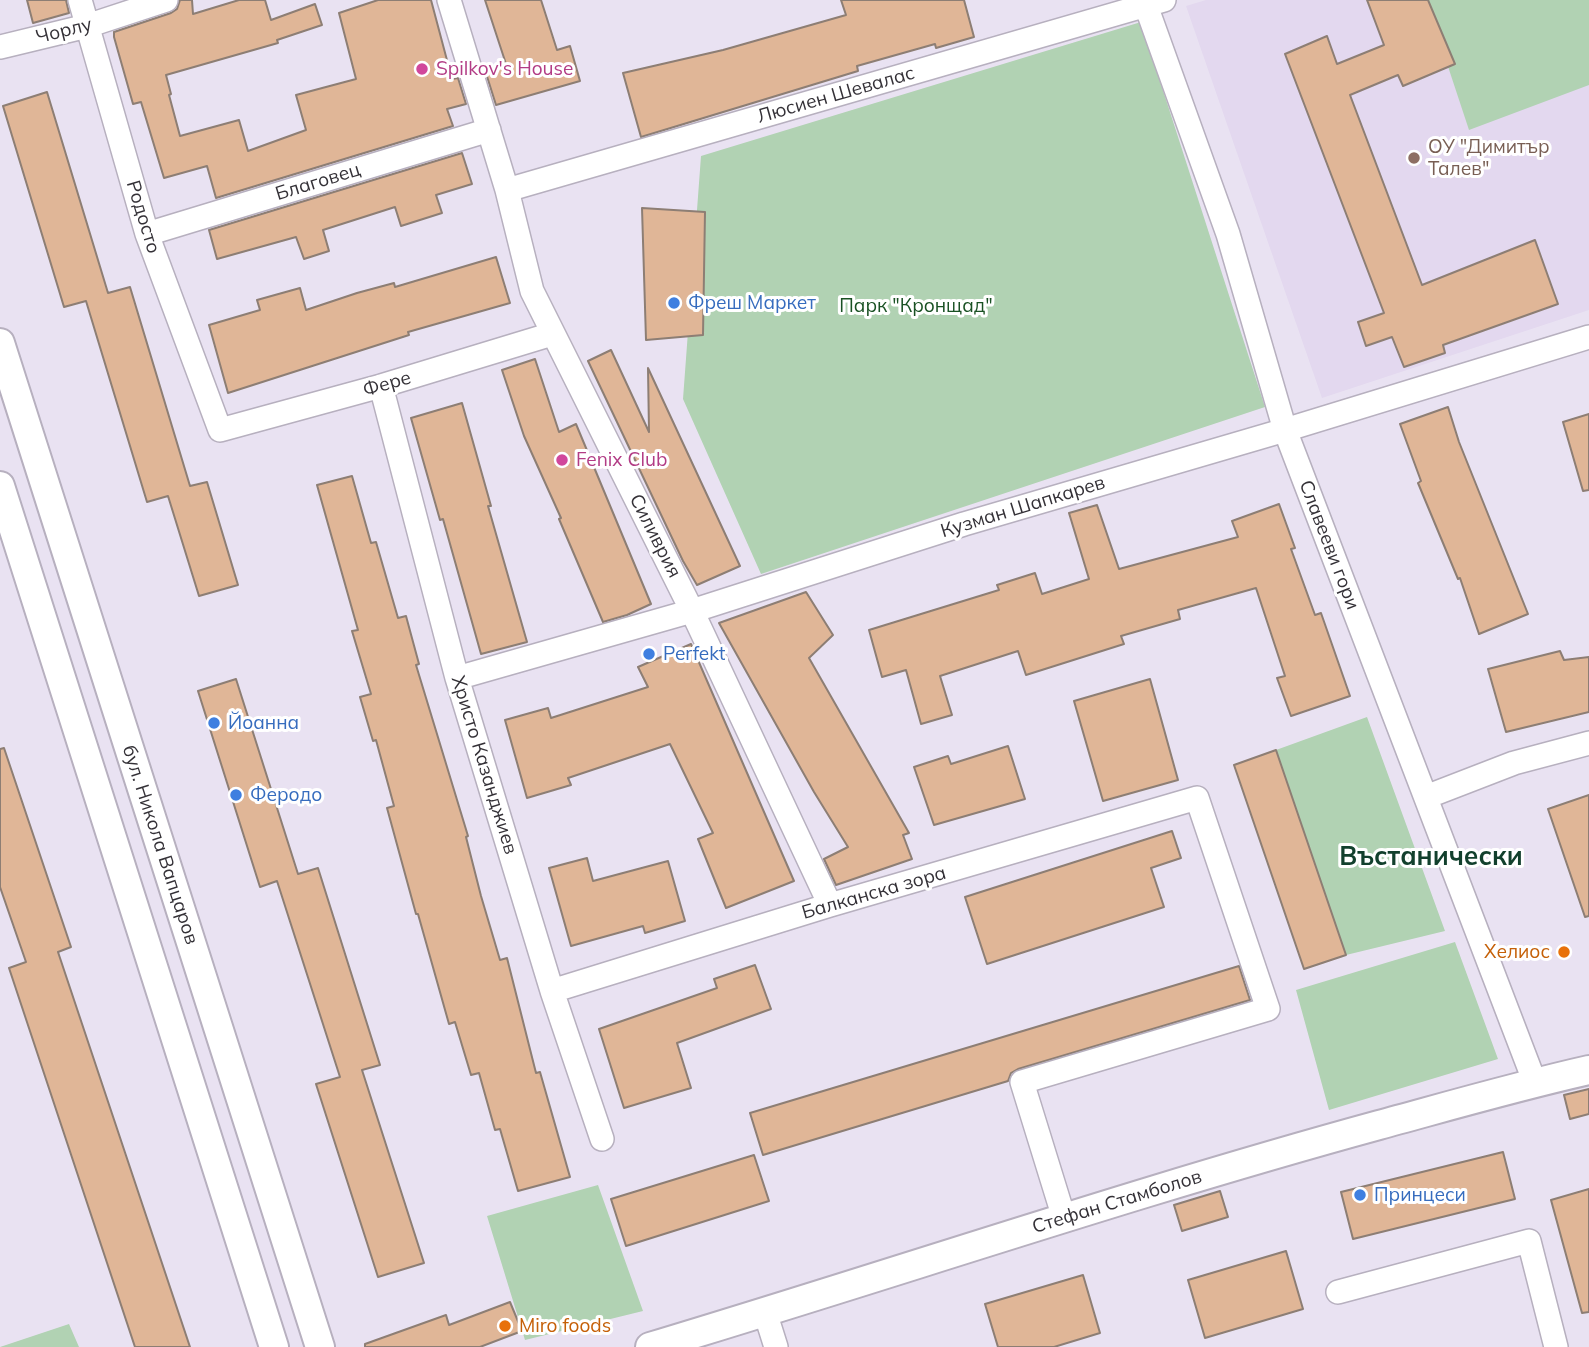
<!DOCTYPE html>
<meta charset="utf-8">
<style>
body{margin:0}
canvas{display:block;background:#e9e2f2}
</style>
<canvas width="1589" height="1347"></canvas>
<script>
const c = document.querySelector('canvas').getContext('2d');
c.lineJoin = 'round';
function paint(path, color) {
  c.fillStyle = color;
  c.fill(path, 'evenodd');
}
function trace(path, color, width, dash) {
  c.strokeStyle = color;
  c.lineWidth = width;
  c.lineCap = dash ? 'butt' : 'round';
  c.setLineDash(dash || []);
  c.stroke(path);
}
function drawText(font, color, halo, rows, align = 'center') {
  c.font = font + ' Mulish,sans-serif';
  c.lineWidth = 6;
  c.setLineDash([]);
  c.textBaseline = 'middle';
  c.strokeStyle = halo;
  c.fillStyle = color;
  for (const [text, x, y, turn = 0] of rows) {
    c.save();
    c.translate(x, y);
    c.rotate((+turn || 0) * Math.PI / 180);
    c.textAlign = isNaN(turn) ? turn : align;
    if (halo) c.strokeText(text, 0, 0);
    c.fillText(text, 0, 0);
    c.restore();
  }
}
const built = new Path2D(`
 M1206,0H1589V310L1322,398L1186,6Z`);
const green = new Path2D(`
 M1426,0H1589V85L1469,130Z
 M1141,22L1265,407L761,574L683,399L701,156Z
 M1367,717L1445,931L1346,955L1276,750Z
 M1455,942L1498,1059L1329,1110L1296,990Z
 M598,1185L643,1311L525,1340L487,1216Z
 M69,1324L79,1347H0Z`);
const building = new Path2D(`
 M27,0H66L69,13L33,23Z
 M180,0H192L193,14L239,0H265L271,20L315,4L322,25L277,40L278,43L166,75L171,94L169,95L180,136L239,120L248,151L306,130L296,95L356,79L339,13L378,0H431L452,79L458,78L466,104L447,109L453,126L216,198L207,166L164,178L141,102L133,104L114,37V32L171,13L177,9Z
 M485,0H541L557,50L570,46L580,81L496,105L485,70L506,64Z
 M841,0H964L974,37L936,48L935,44L857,66L858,71L641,137L623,73L723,50L846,15Z
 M1367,0H1428L1455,64L1403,86L1398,75L1350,95L1422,285L1535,240L1558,304L1443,345L1445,353L1404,367L1392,337L1366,346L1358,322L1384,313L1285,54L1327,36L1337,64L1384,45Z
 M47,92L108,293L130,287L190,486L207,482L238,585L199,596L168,496L147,502L86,301L64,307L3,106Z
 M462,153L472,184L436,195L442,213L401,226L395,207L323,230L329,251L304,259L296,237L217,259L209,230Z
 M642,208L705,212L703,335L646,340Z
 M496,257L510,303L408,332L409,335L228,393L209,325L260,310L257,300L300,288L306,310L357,293L394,283L395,287Z
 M611,350L649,432L648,368L740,566L697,585L683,561L588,361Z
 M535,359L559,432L576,424L651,604L627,615L603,622L559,519L561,518L524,436L502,370Z
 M462,403L491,506H488L527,642L481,654L443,519L440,520L411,418Z
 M1448,407L1459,442L1528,614L1479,634L1460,578L1458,579L1418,483L1421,481L1400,424Z
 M1589,414V490L1583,491L1563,422Z
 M352,476L371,543L376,542L398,618L406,616L419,664L416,665L468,836L466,837L481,896L500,960L507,958L536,1073L540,1072L570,1177L518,1191L500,1129L495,1130L479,1073L471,1075L455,1022L449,1024L418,914H416L387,808L394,806L376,740L373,741L360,697L371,694L352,631L358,630L317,485Z
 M1279,504L1295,548L1291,549L1315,615L1321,613L1350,696L1291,716L1277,678L1285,676L1256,588L1178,610L1180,619L1121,636L1124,644L1026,675L1018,651L940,676L952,715L921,724L906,670L882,677L869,630L999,590L997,585L1035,573L1042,594L1089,579L1069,513L1097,505L1119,569L1238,537L1232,521Z
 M806,592L833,635L809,658L909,833L903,835L912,859L836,885L824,859L848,847L814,792L719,623Z
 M691,644L794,881L726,908L698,839L713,833L670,744L568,778L571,785L527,798L505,720L548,708L551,718L648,687L638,667Z
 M1560,651L1564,660L1589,657V712L1506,732L1488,669Z
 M236,679L298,874L318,868L380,1065L362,1070L424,1263L378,1277L316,1084L340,1077L277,881L260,887L198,691Z
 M1150,679L1178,780L1103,801L1074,701Z
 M1008,746L1025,799L934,825L914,767L948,756L951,764Z
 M4,748L71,947L58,952L190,1347H135L9,968L26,962L0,887V749Z
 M1276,750L1346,955L1304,969L1234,765Z
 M1589,795V916L1585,917L1548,809Z
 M1172,831L1181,858L1151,868L1164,907L987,964L965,897Z
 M587,858L593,881L668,861L685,921L645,933L643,926L571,946L549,868Z
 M755,965L771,1009L677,1043L691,1088L624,1108L599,1029L717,988L714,979Z
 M1239,966L1250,1000L1018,1069L1011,1073L1008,1081L763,1155L750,1113Z
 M1589,1089V1114L1570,1119L1564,1095Z
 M1503,1152L1515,1199L1353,1239L1341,1192Z
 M754,1155L769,1201L626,1246L611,1199Z
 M1589,1189V1312L1582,1313L1551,1200Z
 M1220,1191L1228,1217L1182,1231L1174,1205Z
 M1286,1251L1303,1309L1205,1338L1188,1280Z
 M1083,1275L1100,1333L1054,1347H998L985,1304Z
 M510,1302L522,1331L480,1347H365V1344L446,1315L449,1325Z`);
const minor = new Path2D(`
 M80,0L147,234L220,430L381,386L552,334
 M449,0L507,190L532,291L692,611L830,905
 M1144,0L1228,234L1285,430L1535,1083
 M0,47L87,26L166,0
 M507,190L1164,0
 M147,234L489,130
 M381,386L457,678L552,991L602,1139
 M457,678L692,611L964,524L1285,430L1589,337
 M1426,797L1514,763L1589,743
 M552,991L830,905L1197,798L1268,1009L1022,1082L1064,1218
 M1338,1292L1529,1241L1556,1347
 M765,1312L776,1347`);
const tertiary = new Path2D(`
 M0,343L320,1347
 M0,486L274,1347
 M650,1347C893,1274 1134,1192 1379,1125C1449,1106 1518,1086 1589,1070`);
const markers = [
 [422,69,7,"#d1479c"],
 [1414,158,7,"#8d6e63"],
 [674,303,7,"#3f7fe0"],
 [562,460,7,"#d1479c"],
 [649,654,7,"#3f7fe0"],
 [214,723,7,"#3f7fe0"],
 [236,795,7,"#3f7fe0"],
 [1564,952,7,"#e8710a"],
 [1360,1195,7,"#3f7fe0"],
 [505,1326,7,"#e8710a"]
];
const streetNames = [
 ["Чорлу",64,31,-14],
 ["Люсиен Шевалас",836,95,-16],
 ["Благовец",318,182,-17],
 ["Родосто",143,217,73],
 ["Фере",387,384,-16],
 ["Кузман Шапкарев",1023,507,-17],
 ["Силиврия",655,536,63],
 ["Славееви гори",1329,545,69],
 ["Христо Казанджиев",484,765,73],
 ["бул. Никола Вапцаров",160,845,72],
 ["Балканска зора",874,893,-16],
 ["Стефан Стамболов",1117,1202,-17]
];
const hotelNames = [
 ["Spilkov's House",436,69],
 ["Fenix Club",576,460]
];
const educationNames = [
 ["ОУ \"Димитър",1428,147],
 ["Талев\"",1428,169]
];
const shopNames = [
 ["Фреш Маркет",688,303],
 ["Perfekt",663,654],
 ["Йоанна",228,723],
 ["Феродо",250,795],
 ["Принцеси",1374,1195]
];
const parkNames = [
 ["Парк \"Кронщад\"",916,306]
];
const foodNames = [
 ["Хелиос",1550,952],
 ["Miro foods",519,1326,"left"]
];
const districtNames = [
 ["Въстанически",1431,857]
];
paint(built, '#e3d8ef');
paint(green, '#b1d2b3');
paint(building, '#e0b697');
trace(building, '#8d7e74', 2);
trace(minor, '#b7b0bf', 26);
trace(tertiary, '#b7b0bf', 32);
trace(minor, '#fff', 23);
trace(tertiary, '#fff', 28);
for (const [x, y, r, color] of markers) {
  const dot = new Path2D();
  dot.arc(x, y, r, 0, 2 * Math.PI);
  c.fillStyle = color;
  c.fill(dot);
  trace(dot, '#fff', 2.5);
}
drawText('19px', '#343137', '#fff', streetNames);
drawText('19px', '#b23c85', '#fff', hotelNames, 'left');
drawText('19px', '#785e54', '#fff', educationNames, 'left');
drawText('19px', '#366cbe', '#fff', shopNames, 'left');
drawText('19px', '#195123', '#fff', parkNames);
drawText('19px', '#c56008', '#fff', foodNames, 'right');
drawText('bold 26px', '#12402d', '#fff', districtNames);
</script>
